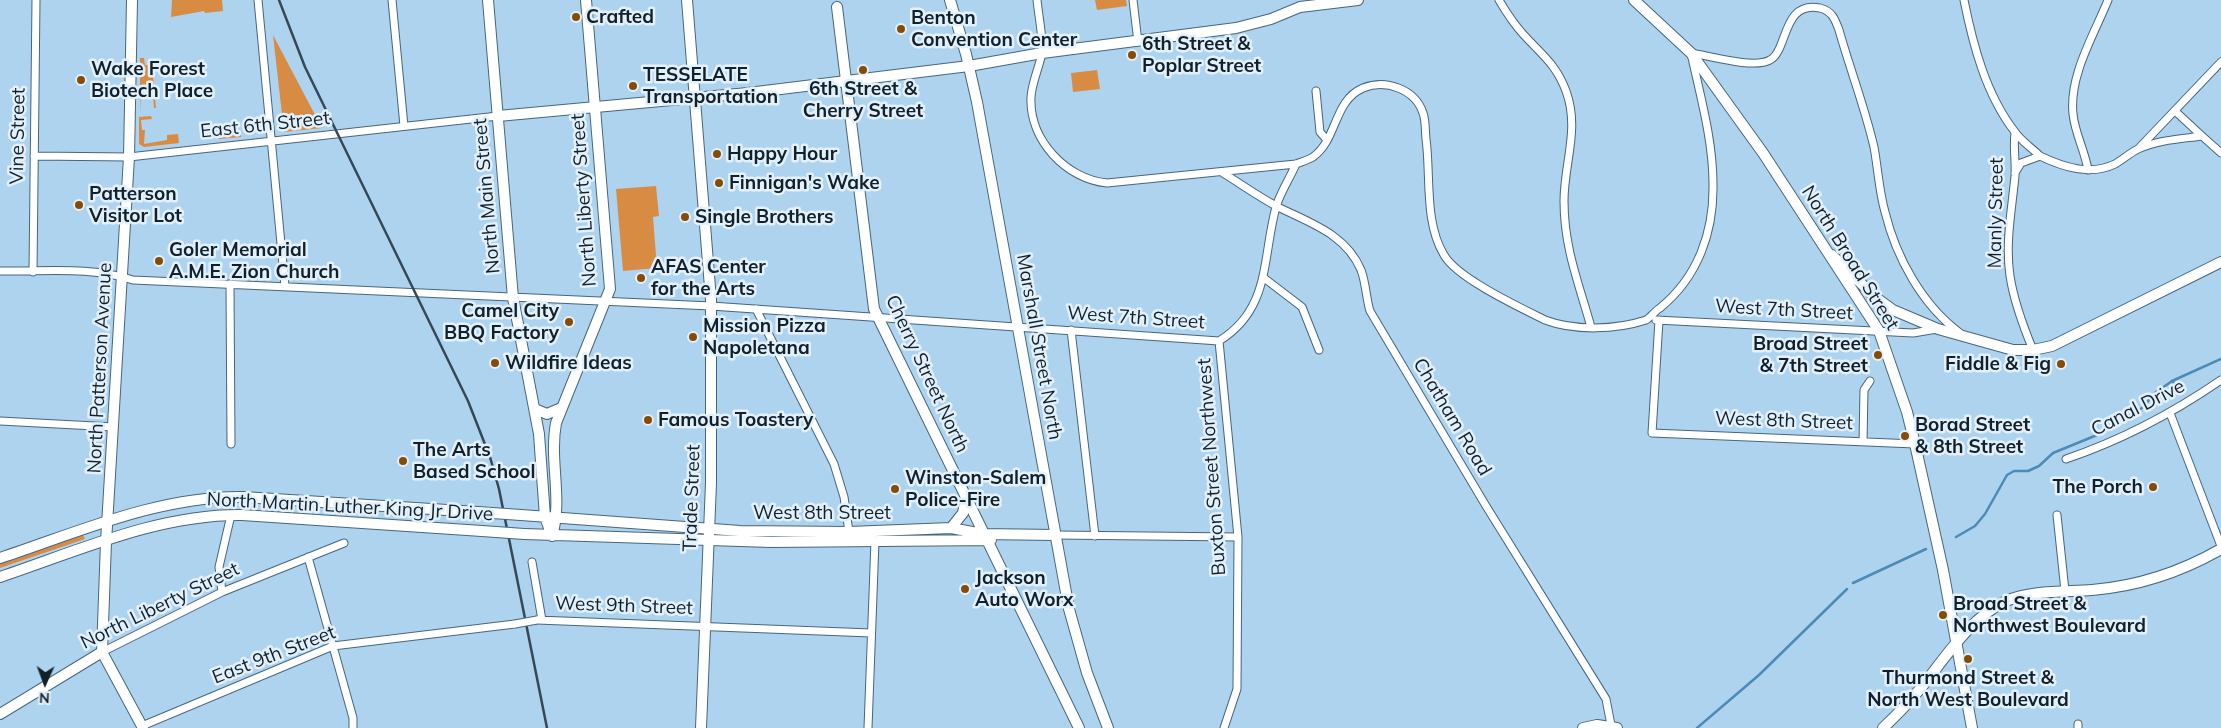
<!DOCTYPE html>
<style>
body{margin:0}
#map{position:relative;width:2221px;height:728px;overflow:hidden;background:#aed3ef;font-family:Mulish,sans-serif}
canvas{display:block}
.north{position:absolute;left:20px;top:658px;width:50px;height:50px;-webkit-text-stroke:4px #e2f0fc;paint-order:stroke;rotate:182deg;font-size:14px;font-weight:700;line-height:20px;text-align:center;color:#12202a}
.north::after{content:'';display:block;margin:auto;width:18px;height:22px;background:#12202a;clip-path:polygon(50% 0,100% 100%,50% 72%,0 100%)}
</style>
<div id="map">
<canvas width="2221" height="728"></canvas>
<div class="north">N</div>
</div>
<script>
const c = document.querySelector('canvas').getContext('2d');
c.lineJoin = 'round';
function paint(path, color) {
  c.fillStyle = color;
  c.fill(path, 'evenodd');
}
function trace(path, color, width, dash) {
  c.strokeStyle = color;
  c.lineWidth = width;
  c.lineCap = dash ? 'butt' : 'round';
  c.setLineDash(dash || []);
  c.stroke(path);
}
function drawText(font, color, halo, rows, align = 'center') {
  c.font = font + ' Mulish,sans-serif';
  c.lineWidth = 5;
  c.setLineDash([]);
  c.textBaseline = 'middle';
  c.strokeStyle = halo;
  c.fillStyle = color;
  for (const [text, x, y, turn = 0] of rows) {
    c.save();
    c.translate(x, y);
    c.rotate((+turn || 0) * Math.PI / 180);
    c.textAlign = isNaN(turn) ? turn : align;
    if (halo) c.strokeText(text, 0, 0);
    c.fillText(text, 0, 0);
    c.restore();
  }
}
const green = new Path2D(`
 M172,0H222L223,11L205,13L204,11L171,17Z
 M1095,0H1126L1127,6L1097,10Z
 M273,35L322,128L284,132Z
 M140,58H144L145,65H152L156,108H154L152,84L141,85L140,114Z
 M1097,70L1100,89L1073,92L1071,73Z
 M151,116L152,119L141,120L142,130H145L144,144L167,140V135L178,134L179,143L144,147L139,144V117Z
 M234,131L235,133L241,132V137L219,139V135Z
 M656,186L659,216L653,217L657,268L623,271L616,189Z
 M83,535L85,539L0,568V563Z`);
const stream = new Path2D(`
 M2172,381L2177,385
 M1956,537L1975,526L1985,514L2007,475L2014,471H2028L2039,466L2053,453L2097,435L2142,408L2155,393L2172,381L2221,359
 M1853,583L1926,549
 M1697,728L1759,675L1847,589`);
const street = new Path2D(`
 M258,0L285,286
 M392,0L404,126
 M1037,0C1038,12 1044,43 1042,53C1039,68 1032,82 1031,97C1029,140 1066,179 1107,183L1296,164C1301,162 1308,160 1313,157C1338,139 1333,101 1363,88C1386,79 1415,89 1423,113C1426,121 1425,131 1426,139C1431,176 1424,222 1444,255C1457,278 1519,307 1545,320C1574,331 1616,330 1646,320C1650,318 1655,311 1660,308C1698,277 1714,232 1713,184C1713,140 1700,95 1691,53C1710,56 1754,69 1770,60C1788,51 1782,0 1820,8C1832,11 1835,19 1839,30C1850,69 1865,108 1874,147C1878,169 1879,191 1885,212C1896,257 1922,305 1960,333
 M1133,0L1138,42
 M1499,0C1506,12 1514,24 1523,34C1542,55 1556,64 1566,91C1580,129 1564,163 1564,201C1564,248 1579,284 1591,327
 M1964,0C1973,45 1986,95 2015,132C2021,141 2032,148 2040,156
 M1316,91L1320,132L1327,140
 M2175,111L2202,136
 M2015,133C2013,148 2016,161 2015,176C2012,208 2005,243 2010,276C2014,302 2023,326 2033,350
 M2140,147L2221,62
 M34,156L129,157L498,116
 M2088,170C2085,151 2075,134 2073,114C2069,75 2094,35 2108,0
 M1223,173C1241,184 1259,197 1278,207C1310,223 1346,234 1361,270C1366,283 1366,298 1370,311L1486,506L1606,699L1611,725
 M2015,173L2021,163L2040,156C2063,167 2090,176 2115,164C2122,160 2130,153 2138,149C2158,140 2180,139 2202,136L2221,153
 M0,271C43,272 91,266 133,280L711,306L1219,341
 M33,272L36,0
 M1264,278L1302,307L1319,350
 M230,284L231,444
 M756,309L834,464L844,497L849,532
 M1656,320L1913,333L1937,329
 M1659,320L1652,433L1915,444
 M1071,330L1095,536
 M1219,341L1238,537L1237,689L1224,728
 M1219,341C1271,309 1262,258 1276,207C1280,193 1290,178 1296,164
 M2170,413L2221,546
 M0,421L114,427
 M1863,442L1864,390L1870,381
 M2066,459C2122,440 2173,413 2221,380
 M2057,515L2065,591
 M1055,535L1238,537
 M308,557L353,718V728
 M532,562L542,620
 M222,592L219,567L231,515
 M537,620L871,633
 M102,652L222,592L344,543
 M142,726L333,646L515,624
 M868,728L875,541
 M2078,728V724`);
const secondary = new Path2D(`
 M132,0L129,157L106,542L102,652L143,728
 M687,0L711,300V483L701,728
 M1634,0L1691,53L1763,153L1879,331L1907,412L1915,444L1943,570L1972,728
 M498,116L748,93L969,66L1042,53L1236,28L1271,19L1300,7L1358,0
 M1832,255L1875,297L1893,310L1938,329L2013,350H2033L2052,346L2221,262
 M0,714L102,652
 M1583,728L1597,725L1617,728
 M1883,728C1900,712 1917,694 1931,675C1951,649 1975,615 2006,601C2031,590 2065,592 2092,590C2139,586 2181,572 2221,549`);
const primary = new Path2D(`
 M488,0L513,298L539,434L545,517L552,536
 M950,0L966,54L977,102L1069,609L1087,673L1108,728
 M837,7L874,309L1079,728
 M535,409L547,414L561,408
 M521,515L740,531L849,532L951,528L983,534L1055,535
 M951,528L963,513L966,498
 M524,534L771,542L991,540
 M552,536C563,499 549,461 556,423L610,289L586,0
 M0,558C79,532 158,496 243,497L478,512
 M0,577C78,551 158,514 242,515L482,531`);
const rail = new Path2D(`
 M279,0L305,67L468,401L490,457L499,489L547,728`);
const streetBridge = new Path2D(`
 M515,624L537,620`);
const primaryBridge = new Path2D(`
 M478,512L521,515
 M482,531L524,534`);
const markers = [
 [576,17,5,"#864c03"],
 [901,29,5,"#864c03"],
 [1132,55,5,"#864c03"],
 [863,70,5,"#864c03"],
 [81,80,5,"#864c03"],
 [633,86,5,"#864c03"],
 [717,154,5,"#864c03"],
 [719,183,5,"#864c03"],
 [79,205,5,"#864c03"],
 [685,217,5,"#864c03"],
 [159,261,5,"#864c03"],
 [641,278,5,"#864c03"],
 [569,322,5,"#864c03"],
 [693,337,5,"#864c03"],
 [1878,355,5,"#864c03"],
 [495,363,5,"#864c03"],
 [2061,364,5,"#864c03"],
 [648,420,5,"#864c03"],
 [1905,436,5,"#864c03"],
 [403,461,5,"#864c03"],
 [2153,487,5,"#864c03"],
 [895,489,5,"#864c03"],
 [965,589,5,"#864c03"],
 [1943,615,5,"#864c03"],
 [1968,659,5,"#864c03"]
];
const poiNames = [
 ["Crafted",586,17],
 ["Benton",911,18],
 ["Convention Center",911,40],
 ["6th Street &",1142,44],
 ["Poplar Street",1142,66],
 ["Wake Forest",91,69],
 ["Biotech Place",91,91],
 ["TESSELATE",643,75],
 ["Transportation",643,97],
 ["6th Street &",863,89,"center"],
 ["Cherry Street",863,111,"center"],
 ["Happy Hour",727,154],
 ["Finnigan's Wake",729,183],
 ["Patterson",89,194],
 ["Visitor Lot",89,216],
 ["Single Brothers",695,217],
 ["Goler Memorial",169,250],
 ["A.M.E. Zion Church",169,272],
 ["AFAS Center",651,267],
 ["for the Arts",651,289],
 ["Camel City",559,311,"right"],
 ["BBQ Factory",559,333,"right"],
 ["Mission Pizza",703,326],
 ["Napoletana",703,348],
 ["Broad Street",1868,344,"right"],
 ["& 7th Street",1868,366,"right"],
 ["Wildfire Ideas",505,363],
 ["Fiddle & Fig",2051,364,"right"],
 ["Famous Toastery",658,420],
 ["Borad Street",1915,425],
 ["& 8th Street",1915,447],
 ["The Arts",413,450],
 ["Based School",413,472],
 ["Winston-Salem",905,478],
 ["Police-Fire",905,500],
 ["The Porch",2143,487,"right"],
 ["Jackson",975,578],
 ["Auto Worx",975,600],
 ["Broad Street &",1953,604],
 ["Northwest Boulevard",1953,626],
 ["Thurmond Street &",1968,678,"center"],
 ["North West Boulevard",1968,700,"center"]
];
const streetNames = [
 ["East 6th Street",265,125,-6],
 ["Vine Street",18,136,-89],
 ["North Main Street",487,196,-95],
 ["North Liberty Street",584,200,-94],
 ["Manly Street",1996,213,-89],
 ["North Broad Street",1850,258,58],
 ["West 7th Street",1784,310,3],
 ["West 7th Street",1136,318,4],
 ["Marshall Street North",1039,347,80],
 ["North Patterson Avenue",100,368,-87],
 ["Cherry Street North",927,374,65],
 ["Canal Drive",2138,408,-27],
 ["Chatham Road",1452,417,59],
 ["West 8th Street",1784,421,2],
 ["Buxton Street Northwest",1212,467,-94],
 ["Trade Street",692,498,-88],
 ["North Martin Luther King Jr Drive",350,507,3],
 ["West 8th Street",822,513],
 ["North Liberty Street",160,606,-26],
 ["West 9th Street",624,606,2],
 ["East 9th Street",274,655,-21]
];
paint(green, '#d88c43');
trace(stream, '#4c8ab7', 2.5);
trace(street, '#46667f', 9);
trace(secondary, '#46667f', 12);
trace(primary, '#46667f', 12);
trace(street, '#fff', 7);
trace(secondary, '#fff', 10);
trace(primary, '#fff', 10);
trace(rail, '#354856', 2.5);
trace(streetBridge, '#46667f', 9, []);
trace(primaryBridge, '#46667f', 12, []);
trace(streetBridge, '#fff', 7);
trace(primaryBridge, '#fff', 10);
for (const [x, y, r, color] of markers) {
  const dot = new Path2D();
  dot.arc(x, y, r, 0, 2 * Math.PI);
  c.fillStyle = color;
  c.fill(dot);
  trace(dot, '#e2f0fc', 2);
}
drawText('bold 19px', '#12202a', '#e2f0fc', poiNames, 'left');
drawText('19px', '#12202a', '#e2f0fc', streetNames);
</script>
